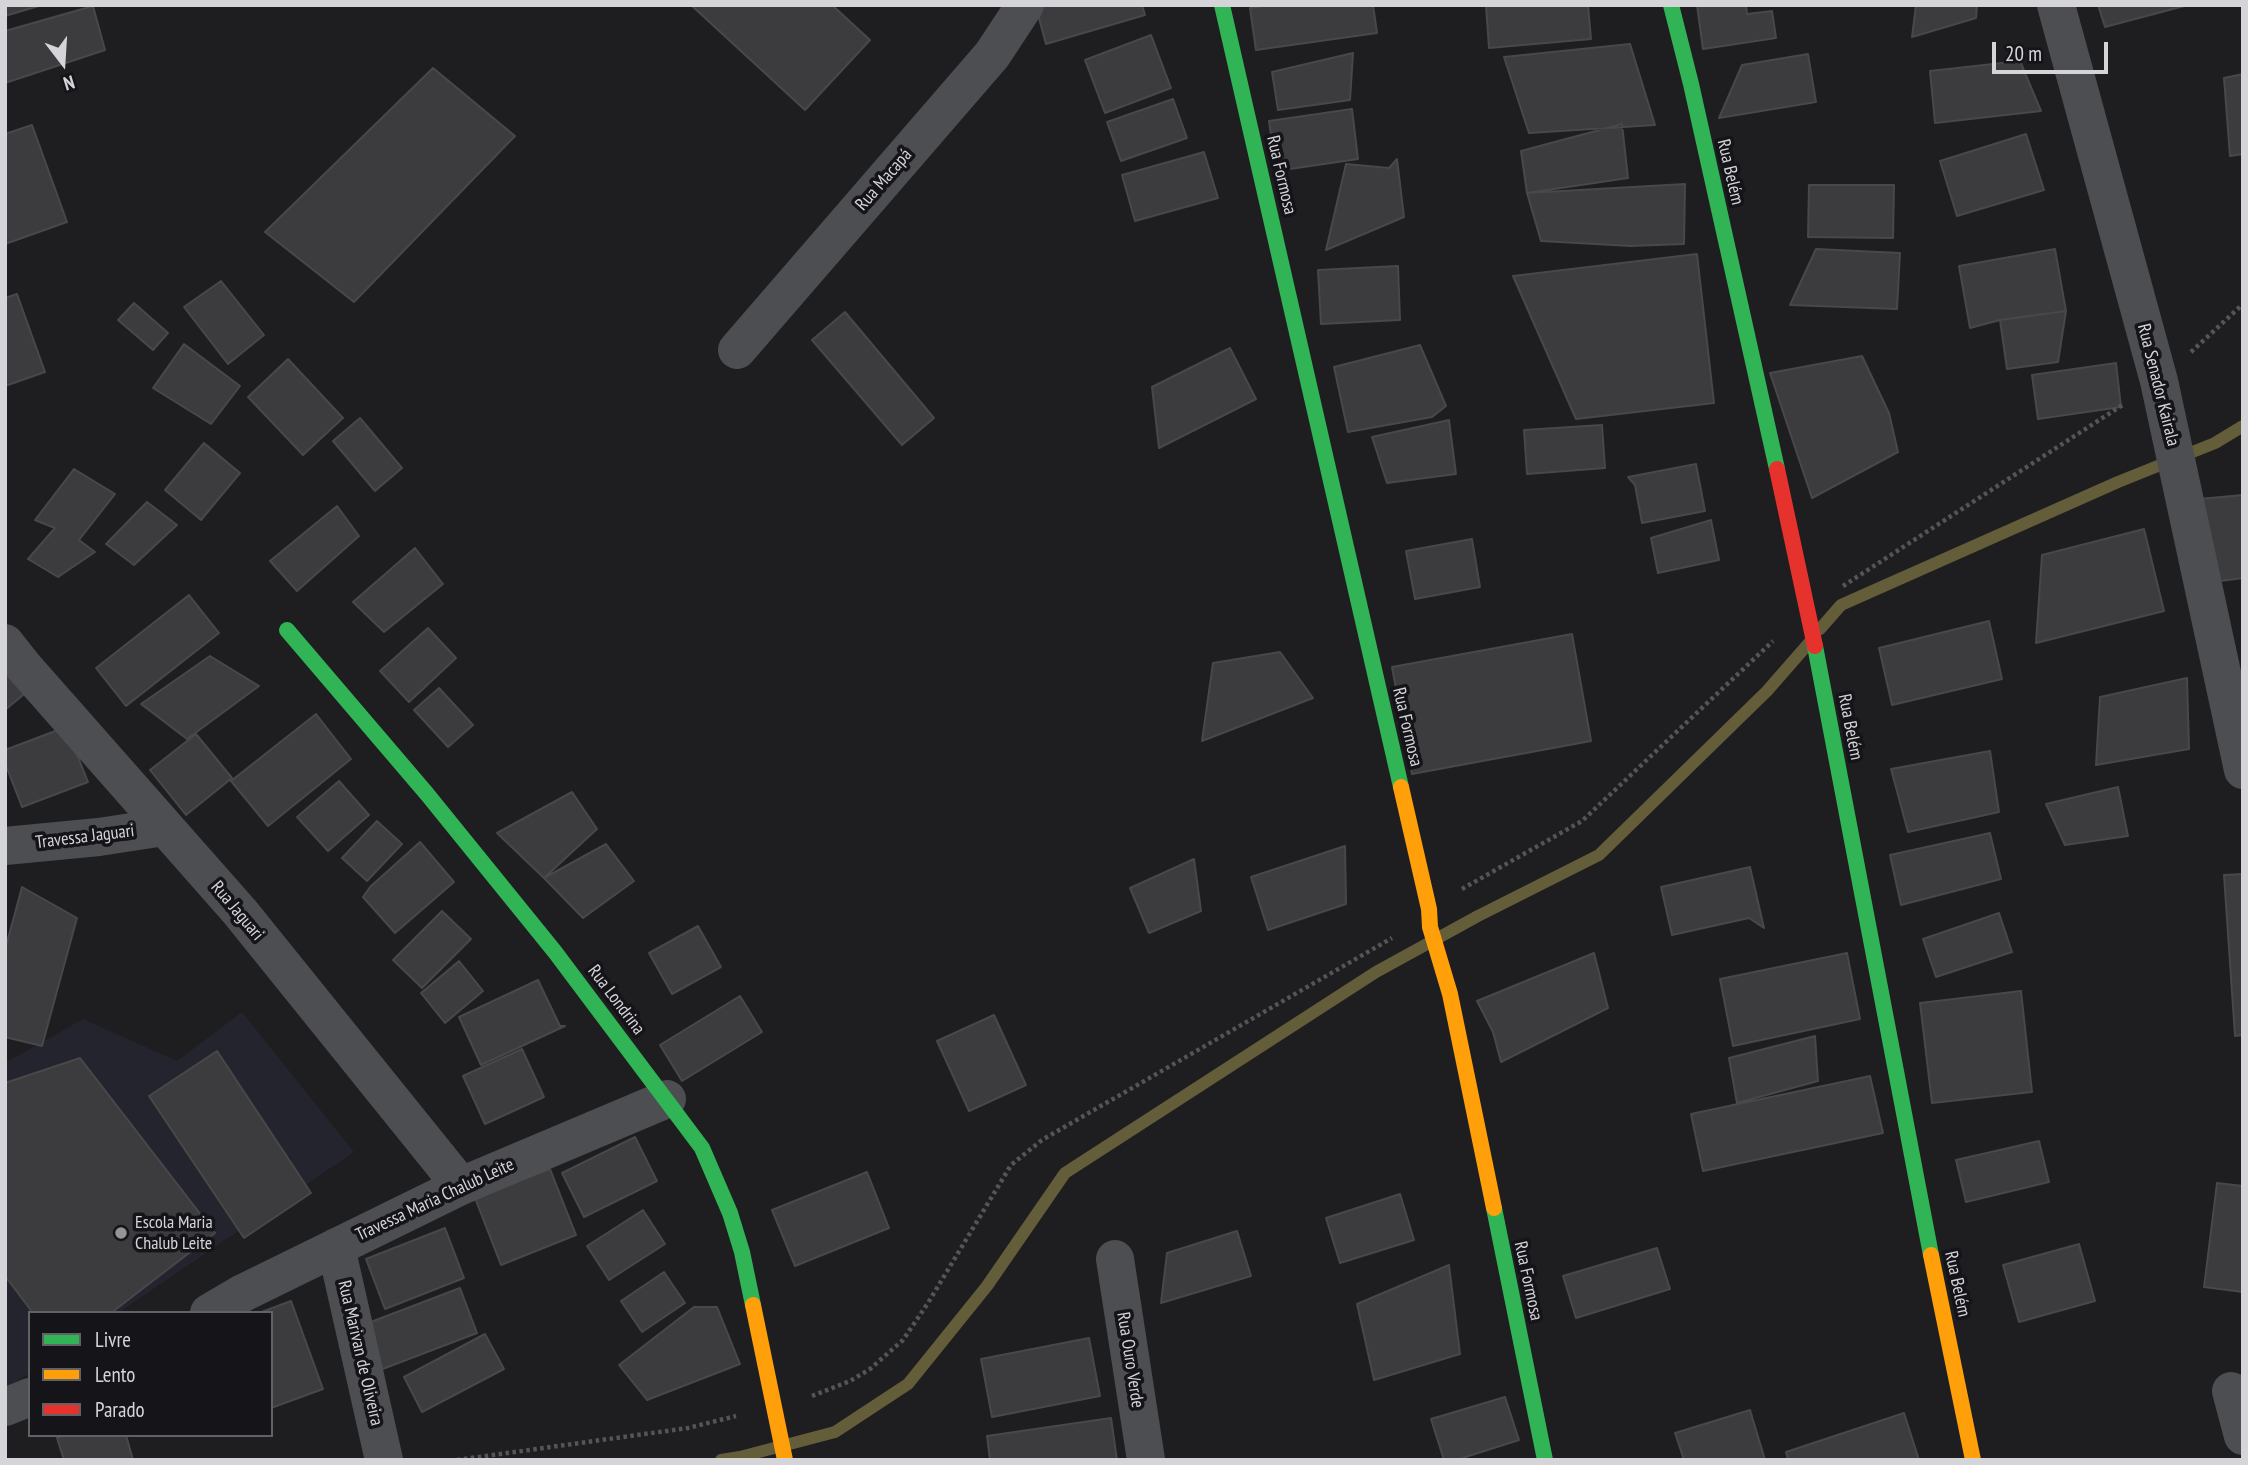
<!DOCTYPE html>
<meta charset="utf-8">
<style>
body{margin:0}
#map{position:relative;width:2248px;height:1465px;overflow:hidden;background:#1e1e21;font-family:"PT Sans Narrow",sans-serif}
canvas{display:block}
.frame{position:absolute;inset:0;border:7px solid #d5d5d9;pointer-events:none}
.legend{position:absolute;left:28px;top:1311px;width:245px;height:126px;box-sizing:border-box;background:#141419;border:2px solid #616166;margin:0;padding:9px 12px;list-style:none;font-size:21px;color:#d5d5d9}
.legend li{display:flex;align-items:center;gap:14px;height:35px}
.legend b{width:35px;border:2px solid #616166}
.north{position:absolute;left:28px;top:28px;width:70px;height:70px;-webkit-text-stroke:5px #141419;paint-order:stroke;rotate:163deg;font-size:19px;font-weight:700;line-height:28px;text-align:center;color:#d5d5d9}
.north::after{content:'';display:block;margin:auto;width:24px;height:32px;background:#d5d5d9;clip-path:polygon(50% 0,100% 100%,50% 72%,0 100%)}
.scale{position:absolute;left:1992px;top:42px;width:116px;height:32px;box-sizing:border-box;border:4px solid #d5d5d9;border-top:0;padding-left:9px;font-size:21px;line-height:24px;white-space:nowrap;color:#d5d5d9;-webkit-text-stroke:5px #141419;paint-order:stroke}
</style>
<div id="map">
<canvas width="2248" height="1465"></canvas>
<div class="frame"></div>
<ul class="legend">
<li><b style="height:9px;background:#30b455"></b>Livre</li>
<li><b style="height:9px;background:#ff9f0a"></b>Lento</li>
<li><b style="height:9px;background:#e5322d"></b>Parado</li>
</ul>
<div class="north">N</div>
<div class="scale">20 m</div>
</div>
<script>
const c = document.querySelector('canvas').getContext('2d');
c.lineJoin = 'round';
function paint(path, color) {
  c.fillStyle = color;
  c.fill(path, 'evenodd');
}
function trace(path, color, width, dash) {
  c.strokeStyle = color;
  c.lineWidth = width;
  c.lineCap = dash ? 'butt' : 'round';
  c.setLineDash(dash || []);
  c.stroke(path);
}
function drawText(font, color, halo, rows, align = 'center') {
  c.font = font + ' "PT Sans Narrow",sans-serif';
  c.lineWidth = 7;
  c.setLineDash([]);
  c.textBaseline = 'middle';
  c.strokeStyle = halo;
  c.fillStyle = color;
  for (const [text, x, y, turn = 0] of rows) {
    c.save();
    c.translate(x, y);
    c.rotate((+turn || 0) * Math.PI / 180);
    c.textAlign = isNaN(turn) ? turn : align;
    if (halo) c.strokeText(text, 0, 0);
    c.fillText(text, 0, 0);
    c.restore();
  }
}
const built = new Path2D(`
 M242,1012L354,1152L118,1313H30V1373L11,1385L5,1387V1063L83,1019L177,1061Z`);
const stream = new Path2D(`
 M1820,629L1841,605L2118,482L2215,443L2243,426
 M721,1460L740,1457L835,1432L908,1384L987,1286L1065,1173L1376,972L1478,916L1599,855L1767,691L1809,643`);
const building = new Path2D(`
 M5,5H42L5,16Z
 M691,5H832L870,40L805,110Z
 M1040,5H1142L1145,15L1046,44L1037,11Z
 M1273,5H1373L1377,33L1256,50L1250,8Z
 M1486,5H1588L1591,39L1489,48Z
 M1697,5H1746L1747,14L1772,11L1776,38L1703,49Z
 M1916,5H1977L1976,18L1912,37Z
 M2098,5H2188L2105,27Z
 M93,6L105,50L5,83V31Z
 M1151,35L1171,88L1105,113L1085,60Z
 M1630,44L1655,125L1529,133L1504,57Z
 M1353,53L1350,100L1278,110L1272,72Z
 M1808,54L1816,102L1719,118L1742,65Z
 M2020,61L2041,111L1935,123L1930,71Z
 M433,68L515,136L354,302L265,232Z
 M2243,74V154L2230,156L2224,78Z
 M1173,99L1187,138L1121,161L1107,122Z
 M1352,109L1358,159L1276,171L1269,121Z
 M1622,124L1628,178L1527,193L1521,151Z
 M32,125L67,222L5,244V134Z
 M2026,134L2044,190L1957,216L1940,161Z
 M1204,152L1218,198L1135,221L1122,175Z
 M1397,159L1404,217L1326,250L1346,164L1389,168Z
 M1685,184L1684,244L1631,246L1541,241L1527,193Z
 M1809,185H1894L1893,238L1808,237Z
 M1816,249L1900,253L1897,309L1790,305Z
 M2055,249L2066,311L2000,320L1970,328L1959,266Z
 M1697,254L1714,403L1576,419L1513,276Z
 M1398,266L1400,320L1321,324L1318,270Z
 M221,281L264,335L228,364L184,307Z
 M17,294L45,372L5,386V298Z
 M134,303L168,333L153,350L118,320Z
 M2066,311L2058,362L2007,369L2000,320Z
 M845,312L934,418L902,445L812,340Z
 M184,344L240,386L211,424L153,388Z
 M1420,345L1446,406L1432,417L1348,432L1334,367Z
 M1230,348L1256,399L1159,448L1152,387Z
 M1862,356L1889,413L1898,452L1812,498L1770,373Z
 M288,359L343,418L303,455L248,397Z
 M2116,363L2121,407L2038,419L2032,375Z
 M360,418L402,468L375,491L333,441Z
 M1449,420L1456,474L1387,483L1372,437Z
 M1602,425L1605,468L1527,474L1524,430Z
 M204,443L240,473L201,520L165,490Z
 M1696,464L1705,511L1642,523L1635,485L1628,477Z
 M74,469L115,494L79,540L95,552L58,577L28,559L55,528L35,520Z
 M2243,495V578L2220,581L2199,499Z
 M147,502L177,525L134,565L106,544Z
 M337,506L359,536L297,591L270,561Z
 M1711,520L1719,560L1658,573L1651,538Z
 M2144,529L2164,611L2036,643L2042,555Z
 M1472,539L1480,587L1415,599L1406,551Z
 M415,548L443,584L384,632L353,602Z
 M189,595L219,633L126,706L96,668Z
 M1989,621L2002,679L1892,705L1879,648Z
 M428,628L456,658L409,702L380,671Z
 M1572,634L1591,741L1412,774L1392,667Z
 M5,650L35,685L5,710Z
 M1280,652L1313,698L1202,741L1213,663Z
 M210,656L259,686L187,739L141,704Z
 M2187,678L2189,749L2096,765L2100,697Z
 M439,688L473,725L448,747L414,710Z
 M316,714L351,759L268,826L231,781Z
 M66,727L88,782L22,807L5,763V750Z
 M196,734L232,778L186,815L150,770Z
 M1990,751L1999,812L1908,832L1891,769Z
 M339,781L369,815L328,851L297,817Z
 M2118,787L2128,836L2065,845L2046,804Z
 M572,792L597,829L544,878L497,833Z
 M377,821L402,844L367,881L342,858Z
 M1990,833L2001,879L1901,905L1890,855Z
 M420,842L454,882L395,933L363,897L370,887Z
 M606,844L634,881L583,918L544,878Z
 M1345,846L1346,904L1268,930L1251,877Z
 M1194,859L1201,911L1149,933L1130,888Z
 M1750,867L1764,928L1749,918L1672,935L1661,887Z
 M2243,874V1035L2235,1036L2224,875Z
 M22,887L77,918L42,1046L5,1037V950Z
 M442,911L471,939L422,988L393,960Z
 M1999,913L2012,952L1936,977L1923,939Z
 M698,926L721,967L672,994L649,953Z
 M1594,953L1608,1008L1501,1062L1493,1032L1477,1001Z
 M1847,953L1860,1019L1733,1046L1720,979Z
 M459,961L483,991L445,1023L421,993Z
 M538,980L560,1026H565L481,1065L459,1017Z
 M2021,991L2032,1092L1932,1103L1920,1003Z
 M740,996L762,1032L682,1081L660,1045Z
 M994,1015L1026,1085L969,1111L937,1041Z
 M1815,1036L1818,1081L1737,1103L1729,1058Z
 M522,1049L544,1097L485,1124L463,1076Z
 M217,1051L311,1193L244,1238L149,1096Z
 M80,1058L215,1233L111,1313H33L5,1276V1083Z
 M1870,1076L1883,1133L1703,1171L1691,1114Z
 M635,1137L657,1181L584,1217L562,1173Z
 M2039,1141L2049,1182L1966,1202L1956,1160Z
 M550,1169L576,1235L501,1265L475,1198Z
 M867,1172L889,1228L795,1266L772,1210Z
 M2217,1183L2243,1186V1292L2204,1287Z
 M1400,1194L1414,1240L1340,1263L1326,1218Z
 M643,1210L665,1244L609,1280L587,1246Z
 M445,1228L464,1278L385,1309L366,1259Z
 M1237,1231L1251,1276L1161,1303L1167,1253Z
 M2079,1244L2095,1301L2019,1322L2003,1265Z
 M1657,1248L1670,1289L1576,1318L1563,1276Z
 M1449,1265L1460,1354L1374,1380L1357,1304Z
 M664,1272L685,1303L642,1332L621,1301Z
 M460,1288L477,1333L380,1370L363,1325Z
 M291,1301L323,1389L271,1408V1313H259Z
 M694,1307H717L740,1364L647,1400L619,1365Z
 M485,1334L504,1369L422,1412L404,1377Z
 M1089,1338L1100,1396L992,1417L981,1359Z
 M1505,1397L1519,1440L1456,1460H1444L1431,1419Z
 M1750,1410L1765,1460H1684L1675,1433Z
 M1904,1413L1919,1460H1788L1786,1452Z
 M1111,1418L1117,1460H990L987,1436Z
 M65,1435H126L133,1460H64L57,1438Z`);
const path = new Path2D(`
 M2191,352L2243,304
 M1843,586L2124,404
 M1462,889L1582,821L1773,641
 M812,1396L850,1381L870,1369L903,1340L928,1303L1011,1165L1042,1140L1392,938
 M457,1460L688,1428L736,1416`);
const street = new Path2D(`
 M2056,5L2159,381L2243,770
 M737,350L992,55L1025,5
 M5,643L24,667L240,912L461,1186
 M5,846L99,837L164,827
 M336,1247L384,1460
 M1115,1259L1146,1460
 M209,1313L243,1293L461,1186L667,1099
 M2231,1391L2243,1436
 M5,1407L30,1397`);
const fast = new Path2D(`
 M1222,5L1401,787
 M1671,5L1691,84L1777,469
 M287,630L427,794L555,952L702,1148L730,1213L742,1252L753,1305
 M1815,646L1931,1255
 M1494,1208L1545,1460`);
const slow = new Path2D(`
 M1401,787L1429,909L1430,927L1450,994L1494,1208
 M1931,1255L1973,1460
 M753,1305L785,1460`);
const jam = new Path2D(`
 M1777,469L1815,646`);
const markers = [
 [121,1233,7,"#959599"]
];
const streetNames = [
 ["Rua Belém",1730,172,77],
 ["Rua Formosa",1281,175,77],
 ["Rua Macapá",884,180,-49],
 ["Rua Senador Kairala",2158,385,76],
 ["Rua Formosa",1407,727,77],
 ["Rua Belém",1850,727,79],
 ["Travessa Jaguari",85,837,-7],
 ["Rua Jaguari",237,911,50],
 ["Rua Londrina",616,1000,53],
 ["Travessa Maria Chalub Leite",435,1200,-25],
 ["Rua Formosa",1528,1281,78],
 ["Rua Belém",1957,1284,78],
 ["Rua Marivan de Oliveira",360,1353,77],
 ["Rua Ouro Verde",1130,1360,81]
];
const poiNames = [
 ["Escola Maria",135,1223],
 ["Chalub Leite",135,1244]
];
paint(built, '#23242d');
trace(stream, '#645d3a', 12);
paint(building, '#3c3c3e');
trace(building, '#48484b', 2);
trace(path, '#545558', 4.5, [3.5, 3.5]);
trace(street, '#4d4e52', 38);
trace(fast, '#30b455', 16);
trace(slow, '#ff9f0a', 16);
trace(jam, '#e5322d', 16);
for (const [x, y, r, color] of markers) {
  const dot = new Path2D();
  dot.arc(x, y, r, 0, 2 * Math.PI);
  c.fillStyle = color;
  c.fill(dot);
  trace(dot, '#141419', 2.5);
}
drawText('18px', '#d5d5d9', '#141419', streetNames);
drawText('18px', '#d5d5d9', '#141419', poiNames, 'left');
</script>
